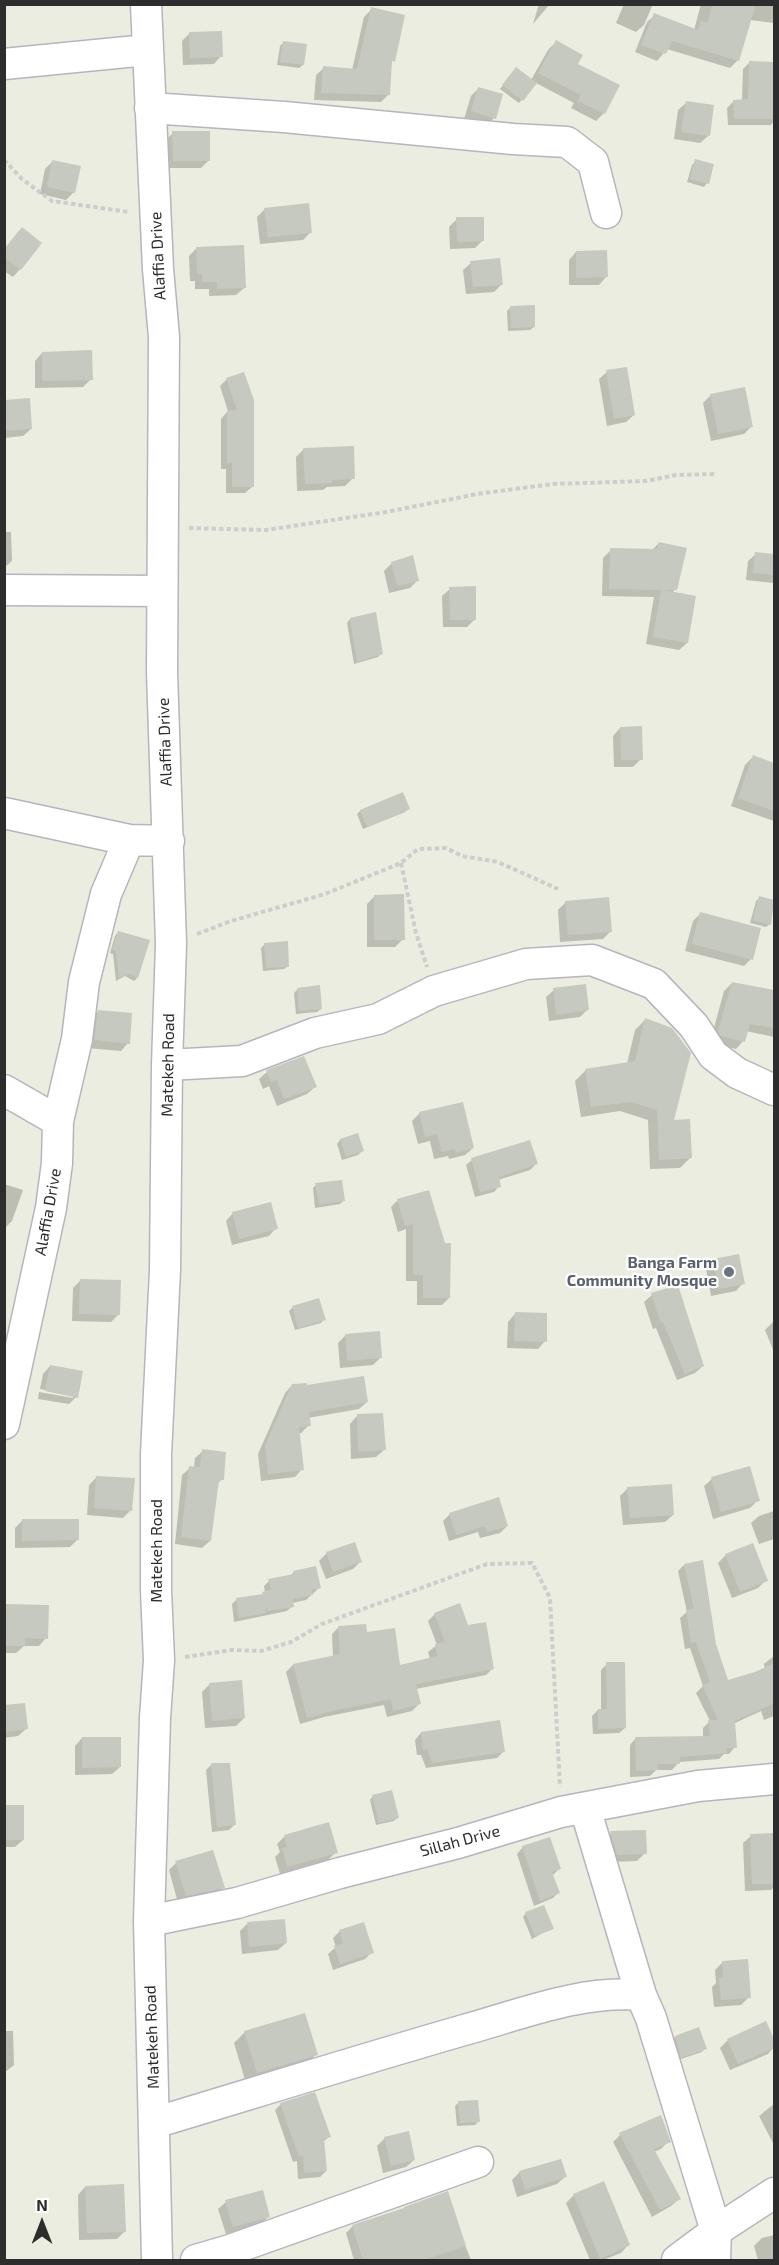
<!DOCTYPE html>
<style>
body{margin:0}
#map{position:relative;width:779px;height:2265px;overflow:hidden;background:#ebede0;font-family:"Exo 2",sans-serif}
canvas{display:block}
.frame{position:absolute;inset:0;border:6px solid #2d2d2d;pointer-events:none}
.north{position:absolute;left:12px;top:2193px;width:60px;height:60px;-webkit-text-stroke:4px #fff;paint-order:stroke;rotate:0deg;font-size:16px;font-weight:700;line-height:24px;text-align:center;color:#2d2d2d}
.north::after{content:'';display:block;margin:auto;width:21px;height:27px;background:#2d2d2d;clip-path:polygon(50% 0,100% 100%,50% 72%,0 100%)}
</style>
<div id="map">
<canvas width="779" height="2265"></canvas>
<div class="frame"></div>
<div class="north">N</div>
</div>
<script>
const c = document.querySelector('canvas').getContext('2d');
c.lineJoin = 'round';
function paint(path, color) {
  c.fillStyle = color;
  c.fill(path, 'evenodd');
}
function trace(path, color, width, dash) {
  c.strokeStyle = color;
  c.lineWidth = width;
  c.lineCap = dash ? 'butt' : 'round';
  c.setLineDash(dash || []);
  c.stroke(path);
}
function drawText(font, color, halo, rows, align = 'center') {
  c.font = font + ' "Exo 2",sans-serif';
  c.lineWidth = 4.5;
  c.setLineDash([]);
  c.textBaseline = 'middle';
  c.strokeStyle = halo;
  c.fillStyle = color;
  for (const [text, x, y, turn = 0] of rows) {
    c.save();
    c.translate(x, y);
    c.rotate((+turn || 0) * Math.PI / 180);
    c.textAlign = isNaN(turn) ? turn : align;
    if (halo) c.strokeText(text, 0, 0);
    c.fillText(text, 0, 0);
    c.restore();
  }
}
const shadow = new Path2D(`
 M539,4H550L533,24Z
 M624,4H653L644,25L636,32L616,23Z
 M701,4H774V23L750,20L737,61L730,68L667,49L657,61L635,52L647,22L655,15L694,30Z
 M372,9L389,94L381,102L314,100L316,75L324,68L352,70L364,17Z
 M190,33L221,56L214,64L183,65L182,41Z
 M284,42L303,65L299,68L277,65L280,46Z
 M556,42L576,64L604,113L596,121L571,108L574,103L536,83L519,103L500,89L513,72L531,80L548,50Z
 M749,63H774V121L771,125H728L727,108L734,101H742L743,69Z
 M479,88L494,118L487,125L464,119L471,96Z
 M686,103L708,136L700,143L674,139L678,110Z
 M173,133L209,160L201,168H166L165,141Z
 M53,161L74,192L66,200L40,194L45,169Z
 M696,161L707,183L704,187L687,182L692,165Z
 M265,209L310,233L303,240L260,244L257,217Z
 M457,219L483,240L475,248L450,249L449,227Z
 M197,248L244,288L236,295L209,296V289H195V281H190L189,256Z
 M4,249L20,269L13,277L4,271Z
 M576,252L606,277L599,285H569V260Z
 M471,263L502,284L494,292L466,294L463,270Z
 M511,307L534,327L530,330L508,331L507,311Z
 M42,353L91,379L83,387L35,388V361Z
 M607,372L634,415L626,422L607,426L599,379Z
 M243,373L252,487L245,493H226V469H221V419L228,411L220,386L227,379Z
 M711,395L751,427L744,434L711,441L703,403Z
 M4,402L31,429L23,436L4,438Z
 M304,449L353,478L345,486L327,487L323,490L297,491L296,457Z
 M4,532H11L12,561L4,568Z
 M659,543L675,589L672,593L687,643L679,650L646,644L654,597L602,596L603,558L611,550H652Z
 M756,554L774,555V583L746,580L748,561Z
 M392,563L418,580L410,588L389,593L384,571Z
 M450,589L475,619L467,627H443L442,596Z
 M350,619L382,653L378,657L354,664L347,623Z
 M620,728L641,759L633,767H614L613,736Z
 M753,757L774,764V821L731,806L745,765Z
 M408,809L405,812L363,829L357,814L360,811Z
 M375,896L403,939L395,947H367V904Z
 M759,898L774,901L770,924L766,927L750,923L756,901Z
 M566,902L610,932L603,939L560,942L558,910Z
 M700,914L751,959L744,966L685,951L693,921Z
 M118,932L148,941L137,978L134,981L125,976L116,981L113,954L110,953L115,936Z
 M265,944L288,966L284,969L263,971L261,948Z
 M732,983L774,992V1037L746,1031L743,1041L736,1049L713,1043L711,1039L724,991Z
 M298,989L321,1009L317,1012L296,1014L294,993Z
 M554,990L587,1010L580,1017L549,1021L546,997Z
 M98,1012L128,1043L121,1051L87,1048L91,1019Z
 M645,1020L672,1121L690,1158L680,1168L650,1169L648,1120L620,1111L581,1117L575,1081L586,1070L627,1064L635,1030Z
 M267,1072L315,1087L307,1094L277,1106L269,1086L263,1089L259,1079Z
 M420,1113L473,1148L465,1155L449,1159L448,1156L434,1159L430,1141L418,1144L412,1121Z
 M340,1140L362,1151L358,1155L342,1160L337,1144Z
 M472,1160L536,1164L530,1170L498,1180L499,1186L494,1192L475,1197L466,1165Z
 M4,1184L23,1190L12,1221L4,1229Z
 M316,1185L343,1201L340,1204L315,1208L313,1188Z
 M398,1200L444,1245L449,1298L442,1305H417V1281H406V1229L398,1232L391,1207Z
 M233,1213L276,1228L269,1236L232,1245L226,1221Z
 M713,1261L743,1283L736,1291L711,1296L706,1269Z
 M80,1281L119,1314L111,1322L72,1321L73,1288Z
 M652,1295L703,1366L695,1373L677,1380L656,1328L653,1329L644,1302Z
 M293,1307L324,1319L321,1323L295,1330L289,1311Z
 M515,1314L545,1341L538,1349L507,1348L508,1322Z
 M774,1321V1352L765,1330Z
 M346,1335L381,1357L373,1365L340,1368L338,1343Z
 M50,1366L76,1397L69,1404L38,1399L39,1392L73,1398V1395L40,1389L43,1374Z
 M292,1385L367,1402L359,1409L308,1418L309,1425L301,1433H298L302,1469L295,1477L261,1481L258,1454L285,1393Z
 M357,1416L384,1450L376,1457L351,1459L350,1424Z
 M203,1451L222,1479L217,1484L210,1541L202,1548L175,1544L182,1475L190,1468H194L195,1458Z
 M97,1477L131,1510L123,1518L87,1515L89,1485Z
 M712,1479L758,1500L750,1508L713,1519L704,1486Z
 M628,1488L673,1515L665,1522L623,1525L620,1496Z
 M774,1511V1539L759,1544L751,1523L759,1516Z
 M450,1514L507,1526L500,1533L480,1538L478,1532L449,1541L443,1521Z
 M22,1521L78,1539L70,1547L15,1548V1528Z
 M327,1553L360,1562L353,1569L326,1579L319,1561Z
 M726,1555L766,1580L758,1588L732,1598L718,1563Z
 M684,1565L728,1682L765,1669L764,1664L774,1656V1716L764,1720L761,1711L733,1724L735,1747L729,1754H724L719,1759L679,1762L672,1770H656L650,1776L630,1777V1745L636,1738L703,1737V1728L710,1721L696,1693L703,1686L690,1648L685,1649L680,1618L687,1612L678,1571Z
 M294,1572L319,1588L306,1600L292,1603V1606L287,1611L234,1622L232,1604L237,1599L261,1596L265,1593L264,1586L269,1581L290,1576Z
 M4,1606L46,1638L39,1646H24L16,1653H4Z
 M435,1614L467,1627L493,1668L486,1675L416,1689L419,1704L412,1711L387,1717L384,1705L324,1717L300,1724L286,1672L293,1665L333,1657L332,1634L339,1627L365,1634L399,1666L430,1659L428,1652L437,1645L428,1621Z
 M607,1664L625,1728L619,1733L593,1734L592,1716L598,1710H601V1670Z
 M210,1684L244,1718L236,1726L205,1728L202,1692Z
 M4,1707L26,1729L18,1736L4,1738Z
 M421,1733L503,1752L497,1758L426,1768L421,1755H417L415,1740Z
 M82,1738L120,1767L112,1774L75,1775V1746Z
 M211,1765L235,1824L229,1830L212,1832L206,1770Z
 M373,1796L397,1818L394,1821L376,1825L370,1800Z
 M4,1806L23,1840L15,1847H4Z
 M611,1833L645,1853L637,1861L610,1862L603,1840Z
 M774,1835V1887L771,1890L745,1891L743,1843L751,1836Z
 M285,1836L336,1852L328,1860L280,1874L275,1857L280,1852L277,1844Z
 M523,1847L559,1869L552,1876L559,1892L553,1898L534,1906L517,1854Z
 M176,1863L224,1887L216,1895L178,1903L169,1870Z
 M526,1913L552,1928L532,1939L523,1917Z
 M247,1924L286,1943L278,1950L242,1954L240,1931Z
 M340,1931L372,1952L365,1959L333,1970L328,1954L336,1947L333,1938Z
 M723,1962L749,1997L741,2005L714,2007L712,1987L716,1983L715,1970Z
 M765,2023L774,2047L768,2054L730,2070L720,2048L728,2040Z
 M4,2031H13L14,2065L4,2073Z
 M245,2032L316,2054L305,2066L246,2083L234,2043Z
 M675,2037L705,2048L702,2052L678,2060L672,2041Z
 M459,2102L478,2122L475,2125L457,2126L455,2106Z
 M281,2104L329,2137L323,2142L326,2171L320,2177L298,2179L297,2161L293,2162L275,2110Z
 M774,2104V2142L773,2143L759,2116Z
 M620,2135L669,2141L661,2149L654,2152L679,2199L671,2206L652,2217L613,2142Z
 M385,2138L414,2160L406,2167L383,2173L377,2146Z
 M520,2172L565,2177L557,2184L517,2197L512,2180Z
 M85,2187L125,2231L117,2239L79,2240L78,2195Z
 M574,2195L628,2245L621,2253L603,2260H590L566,2203Z
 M226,2202L268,2217L261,2224L226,2234L218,2209Z
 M353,2226L465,2245L471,2260H354L346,2233Z
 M774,2235V2260H758L754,2246L762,2238Z`);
const building = new Path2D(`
 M712,4H756L739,61L672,41L666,54L641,45L654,13L698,30L701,21L708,23Z
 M371,7L405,15L395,62L392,61L390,95L321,93L323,66L357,69Z
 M222,31L223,57L190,58L189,32Z
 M556,40L583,55L578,64L620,85L605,114L578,101L581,95L538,73Z
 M283,41L307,44L304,65L280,62Z
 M749,61L774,62V119H734L733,100L748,99Z
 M516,67L537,83L523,101L502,85Z
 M478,87L503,94L496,119L471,111Z
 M686,101L714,105L710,136L681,132Z
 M172,131H210V161H173Z
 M695,159L714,164L709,184L690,179Z
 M52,160L81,166L75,193L47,187Z
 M309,203L312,233L268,237L264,208Z
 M456,217H484V241L457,242Z
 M22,227L42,243L21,270L4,257V249Z
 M244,245L246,288L217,289V282H202V274H197L196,247Z
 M607,250L608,277L576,278V251Z
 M500,258L503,285L473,287L470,261Z
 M535,305V327L511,328L510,306Z
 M92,350L93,380L42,381V352Z
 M627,367L635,415L614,419L606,370Z
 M244,372L254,400V487H232V463H227V410H237L226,378Z
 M745,387L753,427L718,434L710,394Z
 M30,398L32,429L4,431V400Z
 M354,446L355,479L332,480V483L305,484L303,448Z
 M659,542L687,548L677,590H664L696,596L688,643L653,637L661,590L609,589L610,548L657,549Z
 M755,552L774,554V575L753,573Z
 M413,555L419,581L397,586L391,562Z
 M476,586V620H450L449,587Z
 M376,612L383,654L357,662L350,618Z
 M642,726L643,760H621L620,727Z
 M753,755L774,763V811L738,798Z
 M403,792L410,809L367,827L360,810Z
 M404,894L405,940H374V895Z
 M759,896L774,900L771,925L753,920Z
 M609,897L612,932L568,935L565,901Z
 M700,912L761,928L753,960L692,944Z
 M118,931L150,940L138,978L130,974L119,978L116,951L112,949Z
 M288,941L289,967L266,968L264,943Z
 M732,982L774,990V1028L750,1024L745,1042L721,1036L718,1031Z
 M586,984L589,1010L556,1015L553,988Z
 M320,985L322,1009L299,1011L297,988Z
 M98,1010L132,1013L130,1044L94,1040Z
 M645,1018L672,1028L691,1053L674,1120L690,1119L692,1158L659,1160L657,1110L631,1102L591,1107L585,1069L635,1061Z
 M304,1056L317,1087L284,1099L277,1080L271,1082L266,1070Z
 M463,1102L474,1148L456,1153L455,1149L442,1152L437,1134L425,1137L419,1112Z
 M358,1133L364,1151L346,1157L340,1139Z
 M530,1140L538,1164L499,1177L501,1187L480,1192L471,1158Z
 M342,1180L345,1201L319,1205L315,1183Z
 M429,1190L445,1243H451L450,1298H423V1275H413V1224L405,1226L397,1199Z
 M271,1202L278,1229L239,1239L232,1212Z
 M739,1254L745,1284L719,1289L713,1259Z
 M80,1279L121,1280L120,1315L79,1314Z
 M678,1285L704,1366L685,1374L663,1322L661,1323L651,1293Z
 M319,1298L326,1320L298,1328L292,1306Z
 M515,1312L547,1313V1342L514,1341Z
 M380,1331L382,1358L347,1361L345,1334Z
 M50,1365L83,1371L78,1398L45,1391Z
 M364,1376L368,1402L309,1412L311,1426L299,1427L304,1470L268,1474L265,1445L292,1384L307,1383V1385Z
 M383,1413L386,1450L358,1452L357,1414Z
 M202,1449L226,1452L224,1480H219L211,1541L181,1537L189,1466L200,1467Z
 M750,1466L760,1501L721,1512L711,1477Z
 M96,1476L135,1478L132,1511L94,1508Z
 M672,1484L674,1515L630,1518L627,1487Z
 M499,1497L508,1526L487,1532L485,1526L456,1535L449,1513Z
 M22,1519H79V1540L22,1541Z
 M355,1542L362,1562L333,1572L326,1552Z
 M753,1543L768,1581L740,1592L725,1554Z
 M703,1560L716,1644L728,1680L755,1672L774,1663V1703L735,1721L737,1748H726L727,1753L680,1757V1764H658V1770L636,1771L635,1737L710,1736L708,1720H718L702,1685L710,1682L696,1642L691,1643L686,1610L694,1609L684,1564Z
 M316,1566L321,1588L312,1590L313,1595L293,1599L294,1607L267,1611L265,1604L266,1613L239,1618L236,1598L263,1594L262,1592L271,1590L268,1579L294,1574L293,1571Z
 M460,1603L468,1625L486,1622L494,1669L416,1684L421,1704L393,1711L391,1699L332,1711L307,1718L293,1664L340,1654L338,1626L366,1624L367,1632L395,1628L400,1665L437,1656L435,1644L445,1642L434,1613Z
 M4,1604L49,1605L48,1639L25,1638V1646H4Z
 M606,1662H625L626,1728L598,1729V1709H607Z
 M242,1680L245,1718L212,1721L209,1683Z
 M25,1703L28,1729L4,1732V1705Z
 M500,1720L505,1752L432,1763L427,1749L423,1750L421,1732Z
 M82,1737H121V1767L82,1768Z
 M211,1763H230L236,1825L217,1827Z
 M392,1790L399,1818L379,1823L372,1795Z
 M4,1805H24V1840H4Z
 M329,1822L338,1853L287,1867L282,1848L287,1847L284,1835Z
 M646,1830L647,1854L617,1855L610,1831Z
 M774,1833V1884H752L750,1834Z
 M550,1837L561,1869L552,1872L560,1893L540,1901L522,1846Z
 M213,1850L225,1888L186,1896L175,1861Z
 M544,1905L554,1929L535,1936L525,1912Z
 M285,1919L287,1943L249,1947L247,1922Z
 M364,1922L374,1953L340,1964L334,1946L343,1943L339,1930Z
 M748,1959L751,1998L721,2000L719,1978H723L722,1961Z
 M305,2013L318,2055L257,2073L244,2031Z
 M766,2021L774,2039V2048L738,2064L727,2039Z
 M699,2027L707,2049L681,2058L675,2036Z
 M315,2092L331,2137L324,2139L327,2171L304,2173L303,2156L299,2157L280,2103Z
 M478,2100L480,2122L460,2123L458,2101Z
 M661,2115L671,2142L654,2149L681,2199L660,2210L619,2133Z
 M409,2131L415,2160L391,2166L384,2137Z
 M561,2159L567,2177L525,2190L519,2171Z
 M604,2181L630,2245L600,2259L573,2194Z
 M124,2184L126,2232L87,2233L85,2186Z
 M263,2190L270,2217L233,2227L225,2200Z
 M448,2191L466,2246L424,2260H363L352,2225L404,2208V2207Z`);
const path = new Path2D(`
 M4,160L22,179L52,201L129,212
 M189,528L266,530L386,512L477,494L553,484L646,481L676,475L717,474
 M401,863L416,933L427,967
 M197,934L231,921L325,894L401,863L418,849L446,848L462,856L498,862L558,889
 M185,1657L232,1650L261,1651L291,1642L322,1624L487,1564L532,1563L550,1598L560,1787`);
const minor = new Path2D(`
 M146,4L158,269L164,337L162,672L171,944L167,1065L165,1270L156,1454V1591L159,1660L155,1718L149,1921L157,2260
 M4,64L147,50
 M150,108L284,117L513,139L567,142L593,162L606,213
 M4,590L162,591
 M4,813L129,840
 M167,1065L242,1061L315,1033L378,1019L434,991L526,964L592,960L654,984L694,1026L713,1055L737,1073L774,1090
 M4,1090L58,1121
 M4,1424L51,1208L57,1163L58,1121L77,1039L84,982L106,894L129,840L169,841
 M585,1808L641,1995L651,2018L716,2231L715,2260
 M149,1921L237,1903L340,1873L458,1843L561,1812L698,1786L774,1779
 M154,2123C257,2092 360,2060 464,2030C522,2014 581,1990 641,1995
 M196,2260L230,2250L478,2162
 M677,2260L716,2231L774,2193`);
const markers = [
 [729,1272,6,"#6b7280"]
];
const streetNames = [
 ["Alaffia Drive",158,256,-93],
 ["Alaffia Drive",165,742,-92],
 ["Matekeh Road",168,1065,-89],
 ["Alaffia Drive",48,1212,-80],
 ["Matekeh Road",157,1551,-90],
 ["Sillah Drive",460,1841,-15],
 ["Matekeh Road",152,2037,-92]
];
const worshipNames = [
 ["Banga Farm",717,1263],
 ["Community Mosque",717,1281]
];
paint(shadow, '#0003');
paint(building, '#c6c9bf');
trace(minor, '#b9b3bf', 33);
trace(path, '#cdcdcd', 4, [4.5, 3]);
trace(minor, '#fff', 30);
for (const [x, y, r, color] of markers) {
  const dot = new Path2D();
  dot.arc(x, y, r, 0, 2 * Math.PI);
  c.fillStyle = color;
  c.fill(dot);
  trace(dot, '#fff', 2);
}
drawText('16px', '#2d2d2d', '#fff', streetNames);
drawText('bold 16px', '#5b616d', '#fff', worshipNames, 'right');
</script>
